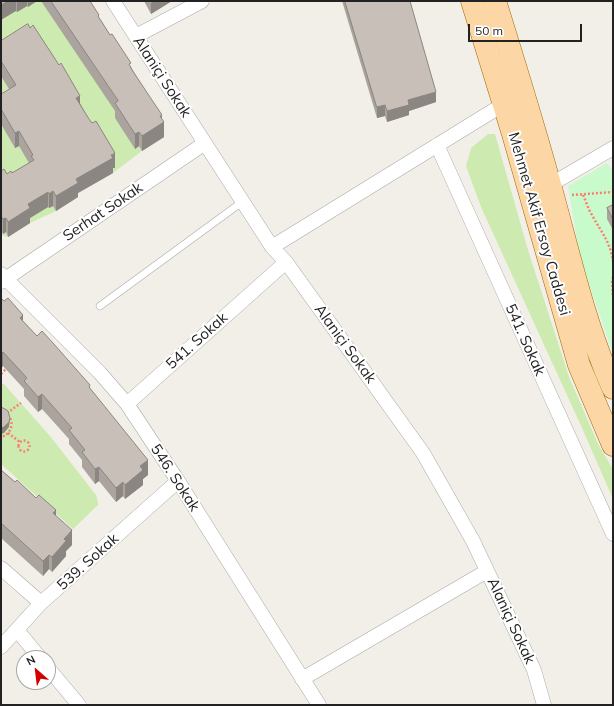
<!DOCTYPE html>
<meta charset="utf-8">
<style>
body{margin:0}
#map{position:relative;width:614px;height:706px;overflow:hidden;background:#f2efe9;font-family:Mulish,sans-serif}
canvas{display:block}
.frame{position:absolute;inset:0;border:2px solid #222;pointer-events:none}
.north{position:absolute;left:16px;top:650px;width:40px;height:40px;box-sizing:border-box;background:#fff;border:1px solid #a7a7a7;border-radius:50%;rotate:332deg;font-size:11px;font-weight:700;line-height:16px;text-align:center;color:#222}
.north::after{content:'';display:block;margin:auto;width:14px;height:18px;background:#d40000;clip-path:polygon(50% 0,100% 100%,50% 72%,0 100%)}
.scale{position:absolute;left:468px;top:24px;width:114px;height:18px;box-sizing:border-box;border:2px solid #222;border-top:0;padding-left:5px;font-size:12px;line-height:14px;white-space:nowrap;color:#222;-webkit-text-stroke:3px #fff;paint-order:stroke}
</style>
<div id="map">
<canvas width="614" height="706"></canvas>
<div class="frame"></div>
<div class="north">N</div>
<div class="scale">50 m</div>
</div>
<script>
const c = document.querySelector('canvas').getContext('2d');
c.lineJoin = 'round';
function paint(path, color) {
  c.fillStyle = color;
  c.fill(path, 'evenodd');
}
function trace(path, color, width, dash) {
  c.strokeStyle = color;
  c.lineWidth = width;
  c.lineCap = dash ? 'butt' : 'round';
  c.setLineDash(dash || []);
  c.stroke(path);
}
function drawText(font, color, halo, rows, align = 'center') {
  c.font = font + ' Mulish,sans-serif';
  c.lineWidth = 4;
  c.setLineDash([]);
  c.textBaseline = 'middle';
  c.strokeStyle = halo;
  c.fillStyle = color;
  for (const [text, x, y, turn = 0] of rows) {
    c.save();
    c.translate(x, y);
    c.rotate((+turn || 0) * Math.PI / 180);
    c.textAlign = isNaN(turn) ? turn : align;
    if (halo) c.strokeText(text, 0, 0);
    c.fillText(text, 0, 0);
    c.restore();
  }
}
const grass = new Path2D(`
 M37,1H80L164,137L142,151L113,173L111,169L114,168L14,84L3,92L10,103L77,191L78,197L56,211L30,223L8,237L4,236L1,234V20L4,18L1,14L27,6L28,7Z
 M488,134H495L528,250L569,377L599,446L613,469V499L582,428L481,207L466,166L471,148Z
 M1,384H4L50,436L96,495L98,502V505L73,529L1,464Z`);
const park = new Path2D(`
 M607,163L611,169H613V354L580,257L568,186Z`);
const path = new Path2D(`
 M572,195L613,192
 M583,195C586,201 588,209 592,215C601,232 610,241 613,261
 M613,277L612,282L613,295
 M1,374L7,368
 M1,411C15,415 15,433 1,437
 M7,413L21,403
 M8,433L20,442
 M18.5 446a5.5 5.5 0 1 1 11 0a5.5 5.5 0 1 1-11 0Z`);
const service = new Path2D(`
 M100,306L242,202`);
const minor = new Path2D(`
 M113,1L272,247L286,262L423,453L473,541L534,670L544,705
 M136,36L202,1
 M437,145L613,534
 M550,185L613,148
 M272,247L504,104
 M1,274L100,373L127,404L178,481L319,705
 M1,282L205,143
 M127,404L286,262
 M1,568L41,603
 M17,630L40,658
 M1,647L41,603L178,481
 M48,668L79,705
 M302,679L487,571`);
const primary = new Path2D(`
 M472,1L513,134L579,365L613,445
 M495,1C514,62 533,123 550,185C569,253 584,323 613,388`);
const wall = new Path2D(`
 M1,1H37L28,7L27,6L17,12L16,11Z
 M41,1H90L99,18L131,67L162,119L164,137L142,151L139,146L135,149L115,118V111Z
 M144,1H172L151,14Z
 M342,1H410L436,102L409,111V115L387,122L385,116L377,118Z
 M1,41L80,103L115,168H113V173L78,193V197L56,211L53,206L49,208L48,207L30,218V223L8,237L6,232L3,234L1,230V171L7,174L12,173L29,163L19,146L15,148L1,124V94L9,89L1,76Z
 M613,205V230L607,219V208Z
 M1,298L37,336L90,389L148,475L143,479V485L125,499L123,496L116,502L99,481L95,484L82,467V460L69,444V439L42,409L38,412L24,396V389L3,366Z
 M1,470L15,482L56,516L72,545L66,551V556L52,572L49,569L43,576L1,538Z`);
const shadedWall = new Path2D(`
 M8,1H16V11L1,20V5Z
 M17,1H27V6L17,12Z
 M28,1H37L28,7Z
 M155,1H172L151,14V3Z
 M436,92V102L409,111V115L387,122V111L408,100Z
 M80,96V110L76,98Z
 M385,105V116L377,118V107Z
 M162,115V123L164,122V137L142,151V136Z
 M19,131V146L15,148V133Z
 M139,132V146L135,149V134Z
 M115,153V168H113V173L78,193V197L56,211V196L76,179Z
 M53,191V206L49,208V194Z
 M48,192V207L30,218V223L8,237V222L28,204Z
 M6,218V232L3,234V219Z
 M23,315V330L20,318Z
 M3,352V366L1,369V354Z
 M42,394V409L38,412V397Z
 M10,418L9,427L4,433L1,434V428Z
 M148,460V475L143,479V485L125,499V485L140,466Z
 M99,467V481L95,484V469Z
 M123,482V496L116,502V488Z
 M56,510V524L53,513Z
 M72,530V545L66,551V556L52,572V557L64,539Z
 M49,555V569L43,576V561Z`);
const building = new Path2D(`
 M1,1H8L1,5Z
 M51,1H90L99,15L98,16L110,35L112,34L131,63L129,64L132,70L162,115L160,116L164,122L142,136L139,132L135,134L115,103L118,101Z
 M345,1H410L436,92L408,100L409,105L387,111L385,105L377,107Z
 M28,24L30,28L33,25L59,65L61,63L80,96L76,98L89,119L92,123L96,121L115,153L111,155L113,158L76,179L78,183L56,196L53,191L49,194L48,192L28,204L30,208L8,222L6,218L3,219L1,216V171L4,169L7,174L11,171L12,173L34,160L31,156L33,155L19,131L15,133L1,109V94L16,85L1,61V41Z
 M613,205V219L607,208Z
 M1,298L4,301L8,298L23,315L20,318L37,336L42,331L53,343L90,385L89,387L148,460L140,466L143,470L125,485L123,482L116,488L99,467L95,469L82,452L85,450L69,430L72,428L42,394L38,397L24,381L27,378L3,352L1,354Z
 M1,407L5,409L8,411L10,418L9,422L4,427L1,428Z
 M1,470L15,482L17,480L36,498L39,495L56,510L53,513L72,530L64,539L66,541L52,557L49,555L43,561L1,523Z`);
const streetNames = [
 ["Alaniçi Sokak",162,77,57],
 ["Serhat Sokak",103,212,-34],
 ["Mehmet Akif Ersoy Caddesi",539,224,74],
 ["541. Sokak",525,340,66],
 ["541. Sokak",197,341,-42],
 ["Alaniçi Sokak",345,344,54],
 ["546. Sokak",175,478,57],
 ["539. Sokak",88,562,-42],
 ["Alaniçi Sokak",511,621,65]
];
paint(grass, '#cdebb0');
paint(park, '#c8facc');
trace(service, '#a9a9a9', 8);
trace(minor, '#a9a9a9', 15);
trace(primary, '#a06b00', 23);
trace(path, '#fa8072', 2.5, [2, 2]);
trace(service, '#fff', 7);
trace(minor, '#fff', 14);
trace(primary, '#fcd6a4', 22);
paint(wall, '#aba49e');
paint(shadedWall, '#8b8681');
paint(building, '#c7bfb8');
trace(building, '#8b8681', 1);
drawText('15px', '#222', '#fff', streetNames);
</script>
